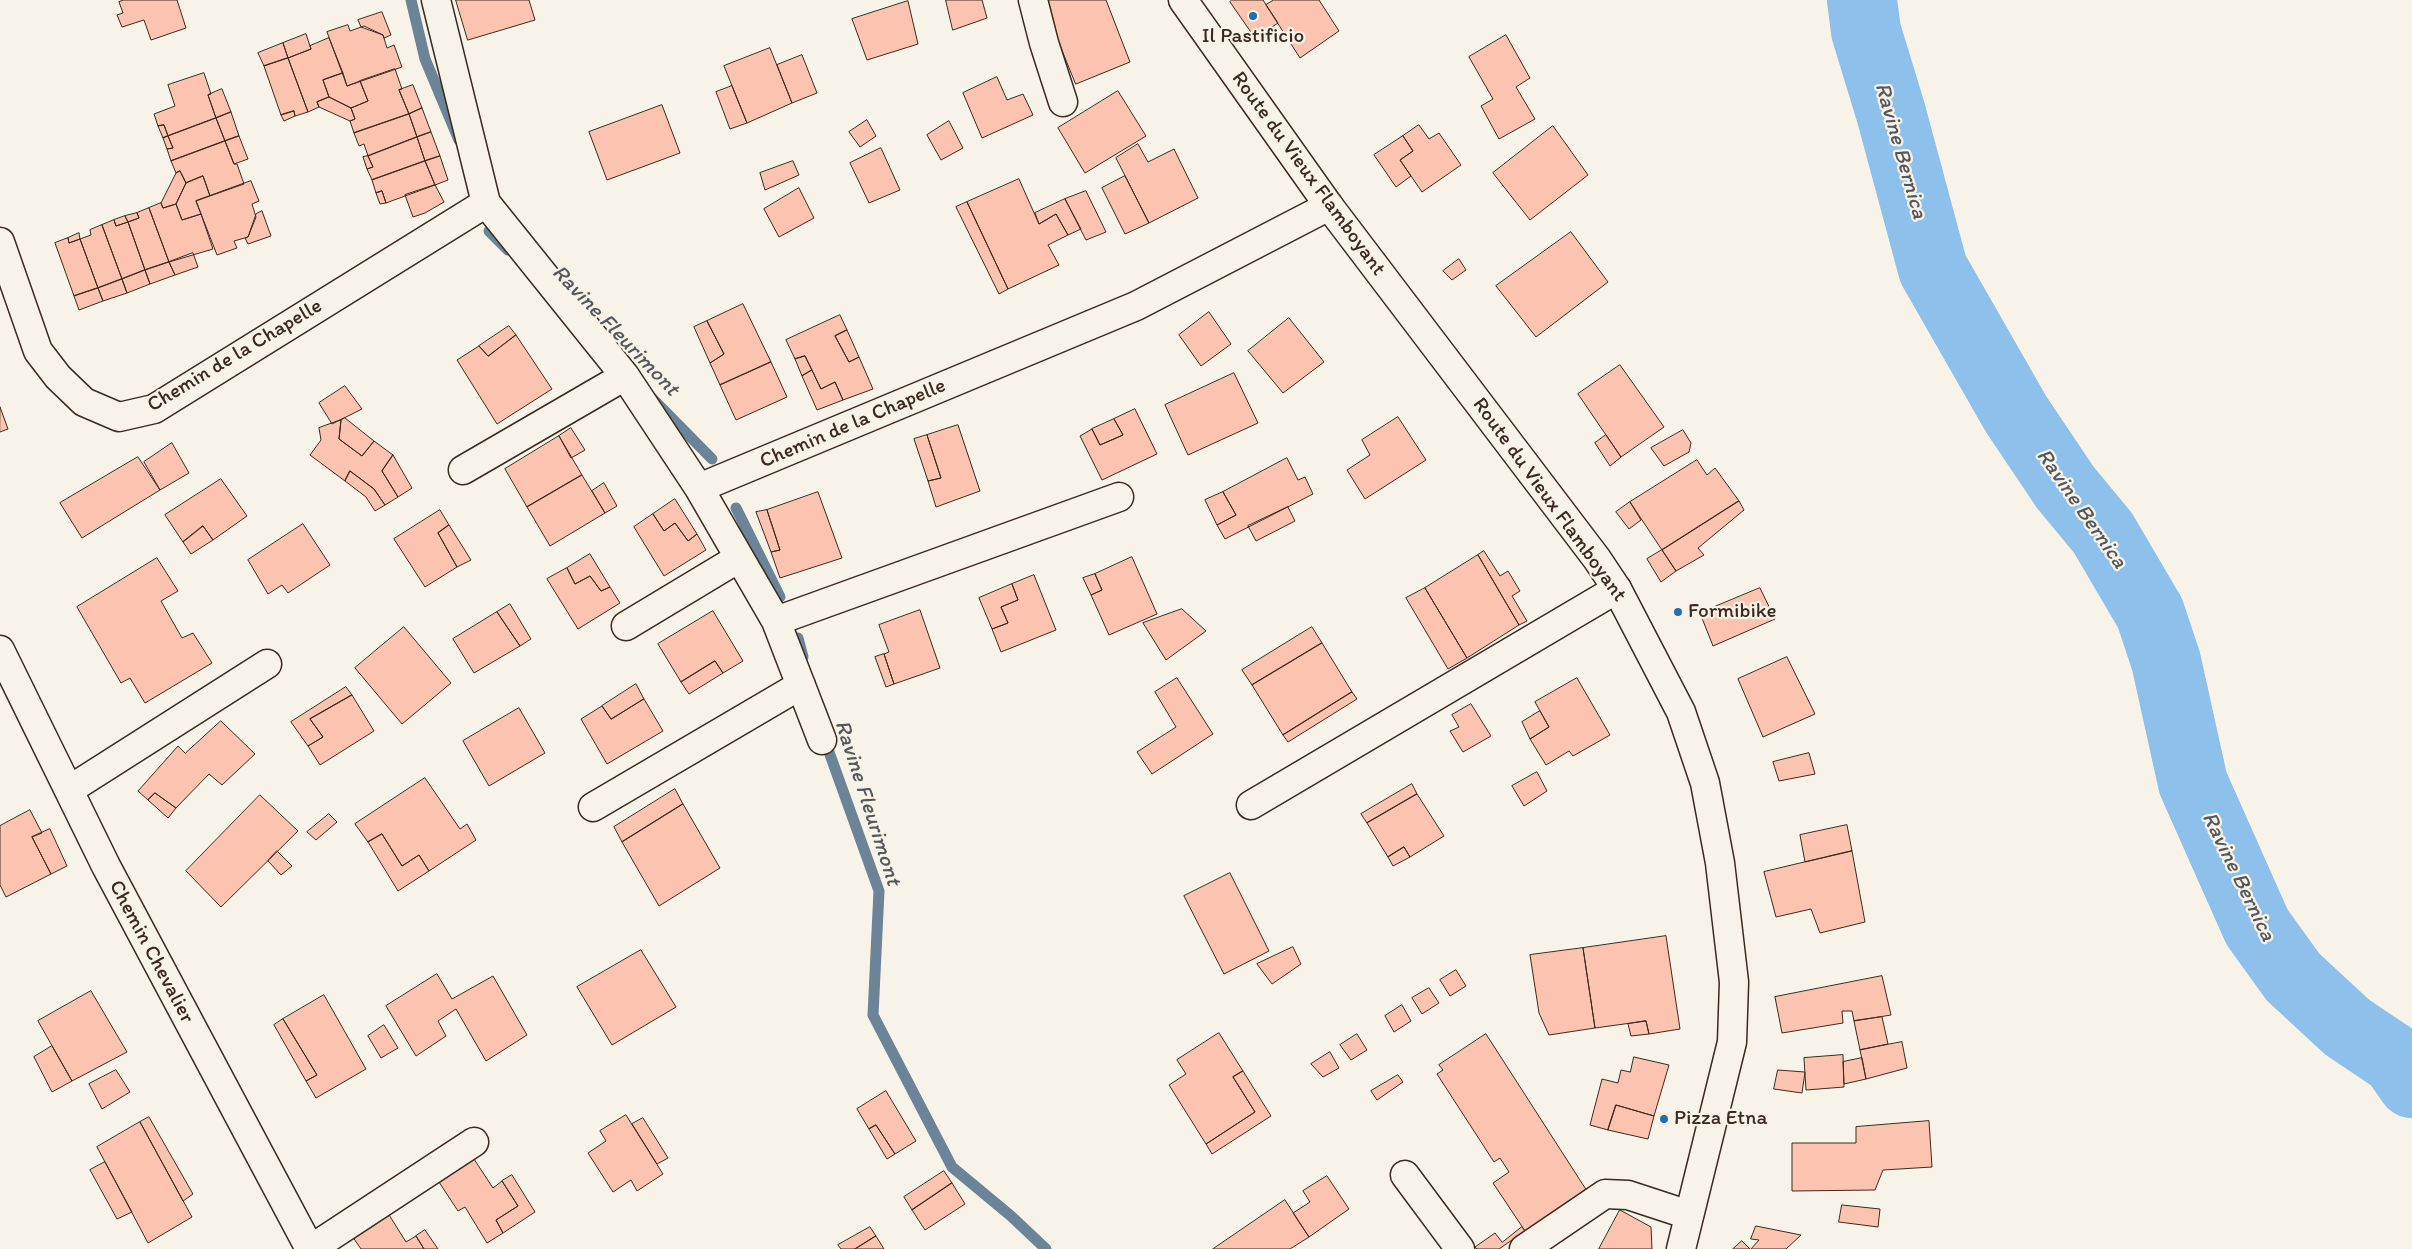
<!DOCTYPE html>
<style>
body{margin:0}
canvas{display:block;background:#f7f3e8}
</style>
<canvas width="2412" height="1249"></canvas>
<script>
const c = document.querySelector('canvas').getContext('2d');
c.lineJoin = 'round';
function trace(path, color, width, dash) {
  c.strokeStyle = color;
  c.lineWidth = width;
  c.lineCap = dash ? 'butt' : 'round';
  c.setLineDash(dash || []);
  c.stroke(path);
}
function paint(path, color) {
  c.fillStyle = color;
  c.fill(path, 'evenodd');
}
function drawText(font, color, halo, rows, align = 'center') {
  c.font = font + ' Itim,sans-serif';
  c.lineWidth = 4.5;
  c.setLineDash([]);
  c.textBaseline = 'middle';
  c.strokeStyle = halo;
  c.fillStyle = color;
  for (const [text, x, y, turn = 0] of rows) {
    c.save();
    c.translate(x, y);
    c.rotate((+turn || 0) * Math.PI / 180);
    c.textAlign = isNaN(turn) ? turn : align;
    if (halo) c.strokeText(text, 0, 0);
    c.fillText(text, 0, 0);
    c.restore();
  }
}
const stream = new Path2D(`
 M411,0L425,59L459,140
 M489,231L508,250
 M652,398L712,459
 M736,508L780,597
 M798,638L803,657
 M824,738L879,891L873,1015L952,1167L1011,1216L1046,1249`);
const river = new Path2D(`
 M1862,0L1866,31L1891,113L1933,269L2016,414L2065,487L2103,533L2150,613L2166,661L2193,783L2257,927L2293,977L2347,1027L2396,1060L2412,1083`);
const building = new Path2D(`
 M124,0H177L186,28L151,40L144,20L122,27L117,15L123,13L119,2Z
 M456,0H529L535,20L468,40Z
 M946,0H982L987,18L953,30Z
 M1042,0H1106L1130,62L1076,84Z
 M1232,0H1263L1278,23L1255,38L1230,2Z
 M1274,0H1319L1339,31L1300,58L1266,5Z
 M908,1L918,44L867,60L852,19Z
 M382,12L391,35L384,38L383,35L361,27L358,20Z
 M348,25L350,31L364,26L383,35L387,48L394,45L402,67L347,86L327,32Z
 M306,34L311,49L288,58L283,43Z
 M1506,35L1530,78L1516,87L1535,119L1499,139L1481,106L1493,99L1469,57Z
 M329,38L343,73L323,80L329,97L317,102L319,107L308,112L288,58L311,49L310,46Z
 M283,43L288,58L264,66L258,53Z
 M770,48L792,103L747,123L724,66Z
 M802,55L817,93L792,103L777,65Z
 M288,58L308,112L295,116L294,111L281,115L264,66Z
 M395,69L402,89L399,90L409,114L354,133L350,121L355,119L351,108L368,101L360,81Z
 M204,73L211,94L208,95L216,118L168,136L164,125L158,126L154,114L175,106L168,85Z
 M343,73L347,86L360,81L368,101L351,108L329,97L323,80Z
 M997,77L1007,100L1023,94L1033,115L982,138L963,93Z
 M413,85L422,108L409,114L399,90Z
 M732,86L747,123L730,129L716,92Z
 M222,89L231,112L216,118L208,95Z
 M1118,91L1146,136L1085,173L1058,128Z
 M329,97L351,108L355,119L350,121L319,107L317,102Z
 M662,105L680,153L607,180L589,132Z
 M422,108L431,132L417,137L409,114Z
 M294,111L295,116L284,121L281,115Z
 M231,112L239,136L225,141L216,118Z
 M409,114L417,137L368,156L364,144L359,146L354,133Z
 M216,118L225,141L171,161L167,149L173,148L168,136Z
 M867,120L876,136L860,147L849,132Z
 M949,121L963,148L941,160L927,135Z
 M164,125L168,136L163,138L158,126Z
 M1419,125L1429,139L1439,133L1461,165L1422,192L1400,160L1413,151L1403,136Z
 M1553,126L1588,175L1530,220L1493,173Z
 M431,132L440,156L425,161L417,137Z
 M168,136L173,148L167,149L163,138Z
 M239,136L248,159L234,164L225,141Z
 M1403,136L1413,151L1400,160L1411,176L1396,187L1374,155Z
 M417,137L425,161L372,180L367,169L373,167L368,156Z
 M225,141L234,164H237L244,184L210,196L203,176L186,183L180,171L176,173L171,161Z
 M1138,144L1148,162L1174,149L1198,198L1149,223L1116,158Z
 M881,148L900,190L869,203L850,163Z
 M368,156L373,167L367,169L363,157Z
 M440,156L448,180L435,185L425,161Z
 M425,161L435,185L386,203L382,191L376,193L372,180Z
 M793,161L799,175L765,190L760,173Z
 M180,171L186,183L176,204L163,208L161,203L176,173Z
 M203,176L210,196L196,201L201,214L182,220L176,204L186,183Z
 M1125,176L1149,223L1125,234L1102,188Z
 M1019,179L1039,224L1056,214L1068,235L1048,245L1059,265L1008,289L967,202Z
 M251,181L259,201L252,204L256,217L248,237L234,241L237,248L217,255L196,201Z
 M435,185L444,202L425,213L413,217L405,195Z
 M799,188L814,218L779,237L764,209Z
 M382,191L386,203L380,204L376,193Z
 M1086,191L1106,232L1086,240L1065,199Z
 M1065,199L1081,229L1068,235L1056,214L1039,224L1035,213Z
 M967,202L1008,289L999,294L956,207Z
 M161,203L163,208L176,204L182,220L201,214L213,249L169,262L149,208Z
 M149,208L169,262L145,270L128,222L139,218L137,213Z
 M262,211L271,236L248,244L245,238L248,237L256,214Z
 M137,213L139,218L128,222L125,216Z
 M125,216L128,222L116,226L114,220Z
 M114,220L116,226L128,222L145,270L122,279L102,225Z
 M102,225L122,279L98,288L80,239L91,235L90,230Z
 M1571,232L1608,282L1536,337L1496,286Z
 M79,233L80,239L69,243L68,238Z
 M68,238L69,243L80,239L98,288L74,296L55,243Z
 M193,253L198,267L175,275L169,262Z
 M1459,259L1466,270L1452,280L1443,271Z
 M169,262L175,275L150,284L145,270Z
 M145,270L150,284L127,293L122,279Z
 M122,279L127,293L103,301L98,288Z
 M98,288L103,301L79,310L74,296Z
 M743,304L771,362L720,385L710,363L724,354L707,321Z
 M1209,312L1231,344L1201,366L1179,335Z
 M840,315L847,330L835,336L849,362L859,357L873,389L843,400L835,382L821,389L805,356L795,359L786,340Z
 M1289,318L1324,362L1283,393L1248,351Z
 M707,321L724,354L710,363L694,327Z
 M509,326L516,335L488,356L479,346Z
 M847,330L859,357L849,362L835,336Z
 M516,335L552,389L497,424L457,360L479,346L488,356Z
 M805,356L812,370L802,376L795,359Z
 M771,362L787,397L736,420L720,385Z
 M1620,365L1664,427L1621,457L1578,394Z
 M812,370L821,389L835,382L843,400L817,410L802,376Z
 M1234,373L1258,423L1188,455L1165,405Z
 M345,386L362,409L332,424L319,403Z
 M0,407L8,429L0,432Z
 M1135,409L1157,454L1102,480L1080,436L1092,429L1100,445L1123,435L1114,419Z
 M1398,417L1426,460L1365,499L1347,470L1370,455L1362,440Z
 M345,418L374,441L362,456L339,439L341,420Z
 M1114,419L1123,435L1100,445L1092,429Z
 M341,420L339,439L362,456L374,441L393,455L382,471L398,497L385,505L374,489L350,471L345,481L310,455L321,440L319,428Z
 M958,425L980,491L936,507L928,481L941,478L927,435Z
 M571,428L585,450L571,458L559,436Z
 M1683,430L1691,443L1689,452L1664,466L1651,448Z
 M927,435L941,478L928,481L914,439Z
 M1606,435L1621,457L1610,466L1595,443Z
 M559,436L582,475L527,507L505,469Z
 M172,443L189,473L160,490L144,462Z
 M393,455L412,488L398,497L382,471Z
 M138,457L160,490L82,538L60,503Z
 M1287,458L1298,480L1305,477L1313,494L1225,539L1217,525L1236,515L1223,492Z
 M1697,460L1707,475L1715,468L1739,501L1662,550L1630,502Z
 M350,471L374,489L385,505L375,511L366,497L345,481Z
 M582,475L605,513L550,546L527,507Z
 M221,479L247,516L213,540L203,526L183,542L165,515Z
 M604,483L617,506L605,513L592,491Z
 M818,492L842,558L780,578L771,552L780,550L767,510Z
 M1223,492L1236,515L1217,525L1205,500Z
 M675,499L697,534L688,541L675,523L664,531L653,514Z
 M1739,501L1744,510L1698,548L1704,555L1676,571L1662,550Z
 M1630,502L1641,520L1629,529L1616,512Z
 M1288,507L1295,521L1256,541L1248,526Z
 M440,510L449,525L438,533L457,567L425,587L394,539Z
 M767,510L780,550L771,552L756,512Z
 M653,514L664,531L675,523L688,541L697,534L706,550L664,576L634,527Z
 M303,524L330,565L288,593L282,585L268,594L248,560Z
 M449,525L471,560L457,567L438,533Z
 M203,526L213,540L191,554L183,542Z
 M1662,550L1676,571L1661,582L1647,559Z
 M1484,551L1500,576L1508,571L1520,591L1512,596L1527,621L1519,625L1478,555Z
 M590,554L610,587L601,591L590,576L575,584L567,568Z
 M1478,555L1519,625L1467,658L1425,588Z
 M1132,557L1157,614L1109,635L1091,595L1102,590L1095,574Z
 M157,558L178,591L161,601L182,638L193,633L212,663L145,703L130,678L121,683L77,607Z
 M567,568L575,584L590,576L601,591L610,587L620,603L578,629L547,579Z
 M1095,574L1102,590L1091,595L1083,578Z
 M1034,575L1056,630L1001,652L992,629L1008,623L1001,607L1018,600L1012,584Z
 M1012,584L1018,600L1001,607L1008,623L992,629L979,598Z
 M1425,588L1467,658L1448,669L1406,598Z
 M1760,588L1775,619L1713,646L1700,613Z
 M510,604L531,639L520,646L497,612Z
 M1182,609L1206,631L1166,660L1143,623Z
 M920,610L940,668L894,684L884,654L889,652L879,625Z
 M713,611L743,661L723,673L715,661L681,682L658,644Z
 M497,612L520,646L474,673L453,639Z
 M404,627L451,683L402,724L355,668Z
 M1312,627L1322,643L1252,685L1242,670Z
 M1322,643L1352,692L1283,735L1252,685Z
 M884,654L894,684L886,687L875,657Z
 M1787,657L1815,714L1763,737L1738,679Z
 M715,661L723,673L689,694L681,682Z
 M1177,678L1213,734L1152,774L1137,752L1176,727L1155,692Z
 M1577,678L1610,735L1573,756L1569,751L1546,765L1530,739L1549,727L1535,702Z
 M636,684L644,699L611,719L602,706Z
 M346,687L352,695L310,719L323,737L308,746L291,722Z
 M1352,692L1357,699L1288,742L1283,735Z
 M352,695L374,731L320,765L308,746L323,737L310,719Z
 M644,699L663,731L607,764L581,719L602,706L611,719Z
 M1471,704L1491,736L1463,752L1450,731L1459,727L1452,715Z
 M519,708L545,753L489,786L463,741Z
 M1540,711L1549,727L1530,739L1522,722Z
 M221,721L255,754L222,785L209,774L176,808L155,793L148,800L138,791L178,746L185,753Z
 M1809,753L1815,774L1779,781L1773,762Z
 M1537,772L1547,791L1524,806L1512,786Z
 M425,778L460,829L467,824L476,840L429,871L419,855L402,866L382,834L368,842L355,824Z
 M1412,784L1417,794L1367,823L1361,814Z
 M675,789L683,804L622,842L614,827Z
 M155,793L176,808L168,818L148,800Z
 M1417,794L1444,836L1410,857L1404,847L1388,857L1367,823Z
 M260,795L298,831L221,907L186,871Z
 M683,804L720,868L659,906L622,842Z
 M30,810L42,833L32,837L51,874L6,897L0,885V826Z
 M329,814L337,822L316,840L307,832Z
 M1847,825L1852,851L1805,862L1800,835Z
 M50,829L67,866L51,874L32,837Z
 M382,834L402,866L419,855L429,871L398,891L368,842Z
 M1404,847L1410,857L1393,866L1388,857Z
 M277,851L292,866L281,875L268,861Z
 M1852,851L1865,922L1820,933L1811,909L1776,917L1764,872Z
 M1230,873L1269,951L1224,974L1184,896Z
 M1666,936L1680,1029L1649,1034L1646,1021L1595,1028L1583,948Z
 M1293,947L1301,964L1272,984L1257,964Z
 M1583,948L1595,1028L1549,1035L1539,1013L1530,955Z
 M641,950L676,1007L612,1045L577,987Z
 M1456,970L1466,986L1450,996L1440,980Z
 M437,974L452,999L493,976L527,1035L486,1061L456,1009L438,1021L446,1036L416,1056L386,1006Z
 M1882,976L1891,1015L1854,1021L1852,1011H1842L1843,1023L1782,1033L1775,997Z
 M1429,988L1439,1003L1422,1014L1412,998Z
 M91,991L127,1052L72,1081L38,1021Z
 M324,995L366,1069L316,1098L306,1081L317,1075L283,1019Z
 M1402,1005L1411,1021L1394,1032L1385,1016Z
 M1882,1017L1888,1044L1860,1050L1854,1021Z
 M283,1019L317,1075L306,1081L274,1025Z
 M1646,1021L1649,1034L1631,1036L1628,1024Z
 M384,1025L398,1048L381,1058L368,1036Z
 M1219,1033L1243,1071L1233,1077L1255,1112L1206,1144L1169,1085L1186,1074L1177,1060Z
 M1357,1034L1367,1050L1351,1060L1340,1045Z
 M1486,1034L1587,1191L1525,1231L1493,1183L1509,1172L1500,1158L1494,1162L1437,1074L1443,1070L1439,1065Z
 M1902,1042L1907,1068L1866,1079L1860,1050Z
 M52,1046L72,1081L52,1092L34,1057Z
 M1330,1052L1339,1068L1323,1077L1311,1064Z
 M1843,1055L1844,1087L1806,1090L1804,1058Z
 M1634,1057L1669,1065L1654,1116L1616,1105L1608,1130L1590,1125L1602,1079L1618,1083L1621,1070L1630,1072Z
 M1862,1058L1866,1079L1844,1084L1843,1062Z
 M116,1070L130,1092L102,1109L89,1084Z
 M1778,1070L1805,1072L1802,1093L1774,1089Z
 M1243,1071L1271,1116L1212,1154L1206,1144L1255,1112L1233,1077Z
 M1398,1075L1403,1082L1377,1100L1371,1091Z
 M886,1091L916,1141L895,1154L876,1125L869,1129L857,1109Z
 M1616,1105L1654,1116L1648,1139L1608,1130Z
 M626,1115L663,1174L637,1191L631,1180L613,1192L588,1153L606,1141L600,1131Z
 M149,1117L193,1194L183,1201L140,1122Z
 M643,1118L668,1158L657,1164L632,1124Z
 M1929,1121L1932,1167L1883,1170L1875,1190L1792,1191V1143H1856V1127Z
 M140,1122L192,1217L148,1243L97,1147Z
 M876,1125L895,1154L887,1159L869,1129Z
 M472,1156L493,1188L502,1181L518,1206L496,1220L503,1233L487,1243L465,1207L458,1211L437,1179Z
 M105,1162L132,1212L117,1219L90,1170Z
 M944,1171L952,1183L912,1210L904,1197Z
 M512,1175L535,1212L503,1233L496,1220L518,1206L502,1181Z
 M1327,1176L1349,1209L1309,1237L1293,1213L1310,1202L1303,1191Z
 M952,1183L965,1204L925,1230L912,1210Z
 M1285,1200L1309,1237L1290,1249H1213Z
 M1842,1205L1880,1209L1878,1227L1839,1222Z
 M386,1210L406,1242L416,1236L424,1249H361L350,1233Z
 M1620,1210L1651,1227L1652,1249H1599Z
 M1756,1226L1801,1235L1786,1249H1751L1759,1240L1751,1239Z
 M870,1227L876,1236L855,1249H841L838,1245Z
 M1522,1227L1525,1231L1499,1249H1477L1475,1247L1495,1233L1502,1242Z
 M425,1230L438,1249H424L416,1236Z
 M876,1236L884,1249H855Z
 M1742,1241L1750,1249H1733Z`);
const minor = new Path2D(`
 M436,0L486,203L625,376L699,488L776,621L822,740
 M1033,0L1044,43L1063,102
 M0,242L38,351L58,377L84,402L119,417L154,409L486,203
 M463,470L625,376
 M699,488L1136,306L1329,206
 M776,621L1119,497
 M626,626L739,558
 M0,650L106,866L310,1249
 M69,790L267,664
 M1251,805L1617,589
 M593,807L801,685
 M1405,1175L1460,1249
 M311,1249L474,1142
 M1524,1249L1605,1194L1628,1195L1689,1215`);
const major = new Path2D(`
 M1183,0L1329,206L1597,559L1617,589L1681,712L1705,783L1720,863L1734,982L1732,1042L1681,1249`);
const markers = [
 [1253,16,5,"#1f6fb2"],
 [1678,612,5,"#1f6fb2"],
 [1664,1119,5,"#1f6fb2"]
];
const poiNames = [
 ["Il Pastificio",1253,37,"center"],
 ["Formibike",1688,612],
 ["Pizza Etna",1674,1119]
];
const streetNames = [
 ["Route du Vieux Flamboyant",1308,174,54],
 ["Chemin de la Chapelle",235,356,-31],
 ["Chemin de la Chapelle",853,424,-23],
 ["Route du Vieux Flamboyant",1549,500,54],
 ["Chemin Chevalier",151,952,62]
];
const waterNames = [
 ["Ravine Bernica",1900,151,74],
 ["Ravine Fleurimont",615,331,46],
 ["Ravine Bernica",2081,509,55],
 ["Ravine Fleurimont",867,803,72],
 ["Ravine Bernica",2238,877,64]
];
trace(stream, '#6c8498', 11);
trace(river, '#8dc0ea', 70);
paint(building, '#fcc4b0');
trace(building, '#3b2a1e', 1);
trace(minor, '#3b2a1e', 31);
trace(major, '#3b2a1e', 31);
trace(minor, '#f7f3e8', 28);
trace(major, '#f7f3e8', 28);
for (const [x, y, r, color] of markers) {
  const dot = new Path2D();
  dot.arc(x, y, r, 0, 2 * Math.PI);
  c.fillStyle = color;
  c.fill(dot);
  trace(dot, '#f7f3e8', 2);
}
drawText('21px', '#3b2a1e', '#f7f3e8', poiNames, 'left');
drawText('21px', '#3b2a1e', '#f7f3e8', streetNames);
drawText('italic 22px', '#54575b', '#f7f3e8', waterNames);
</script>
